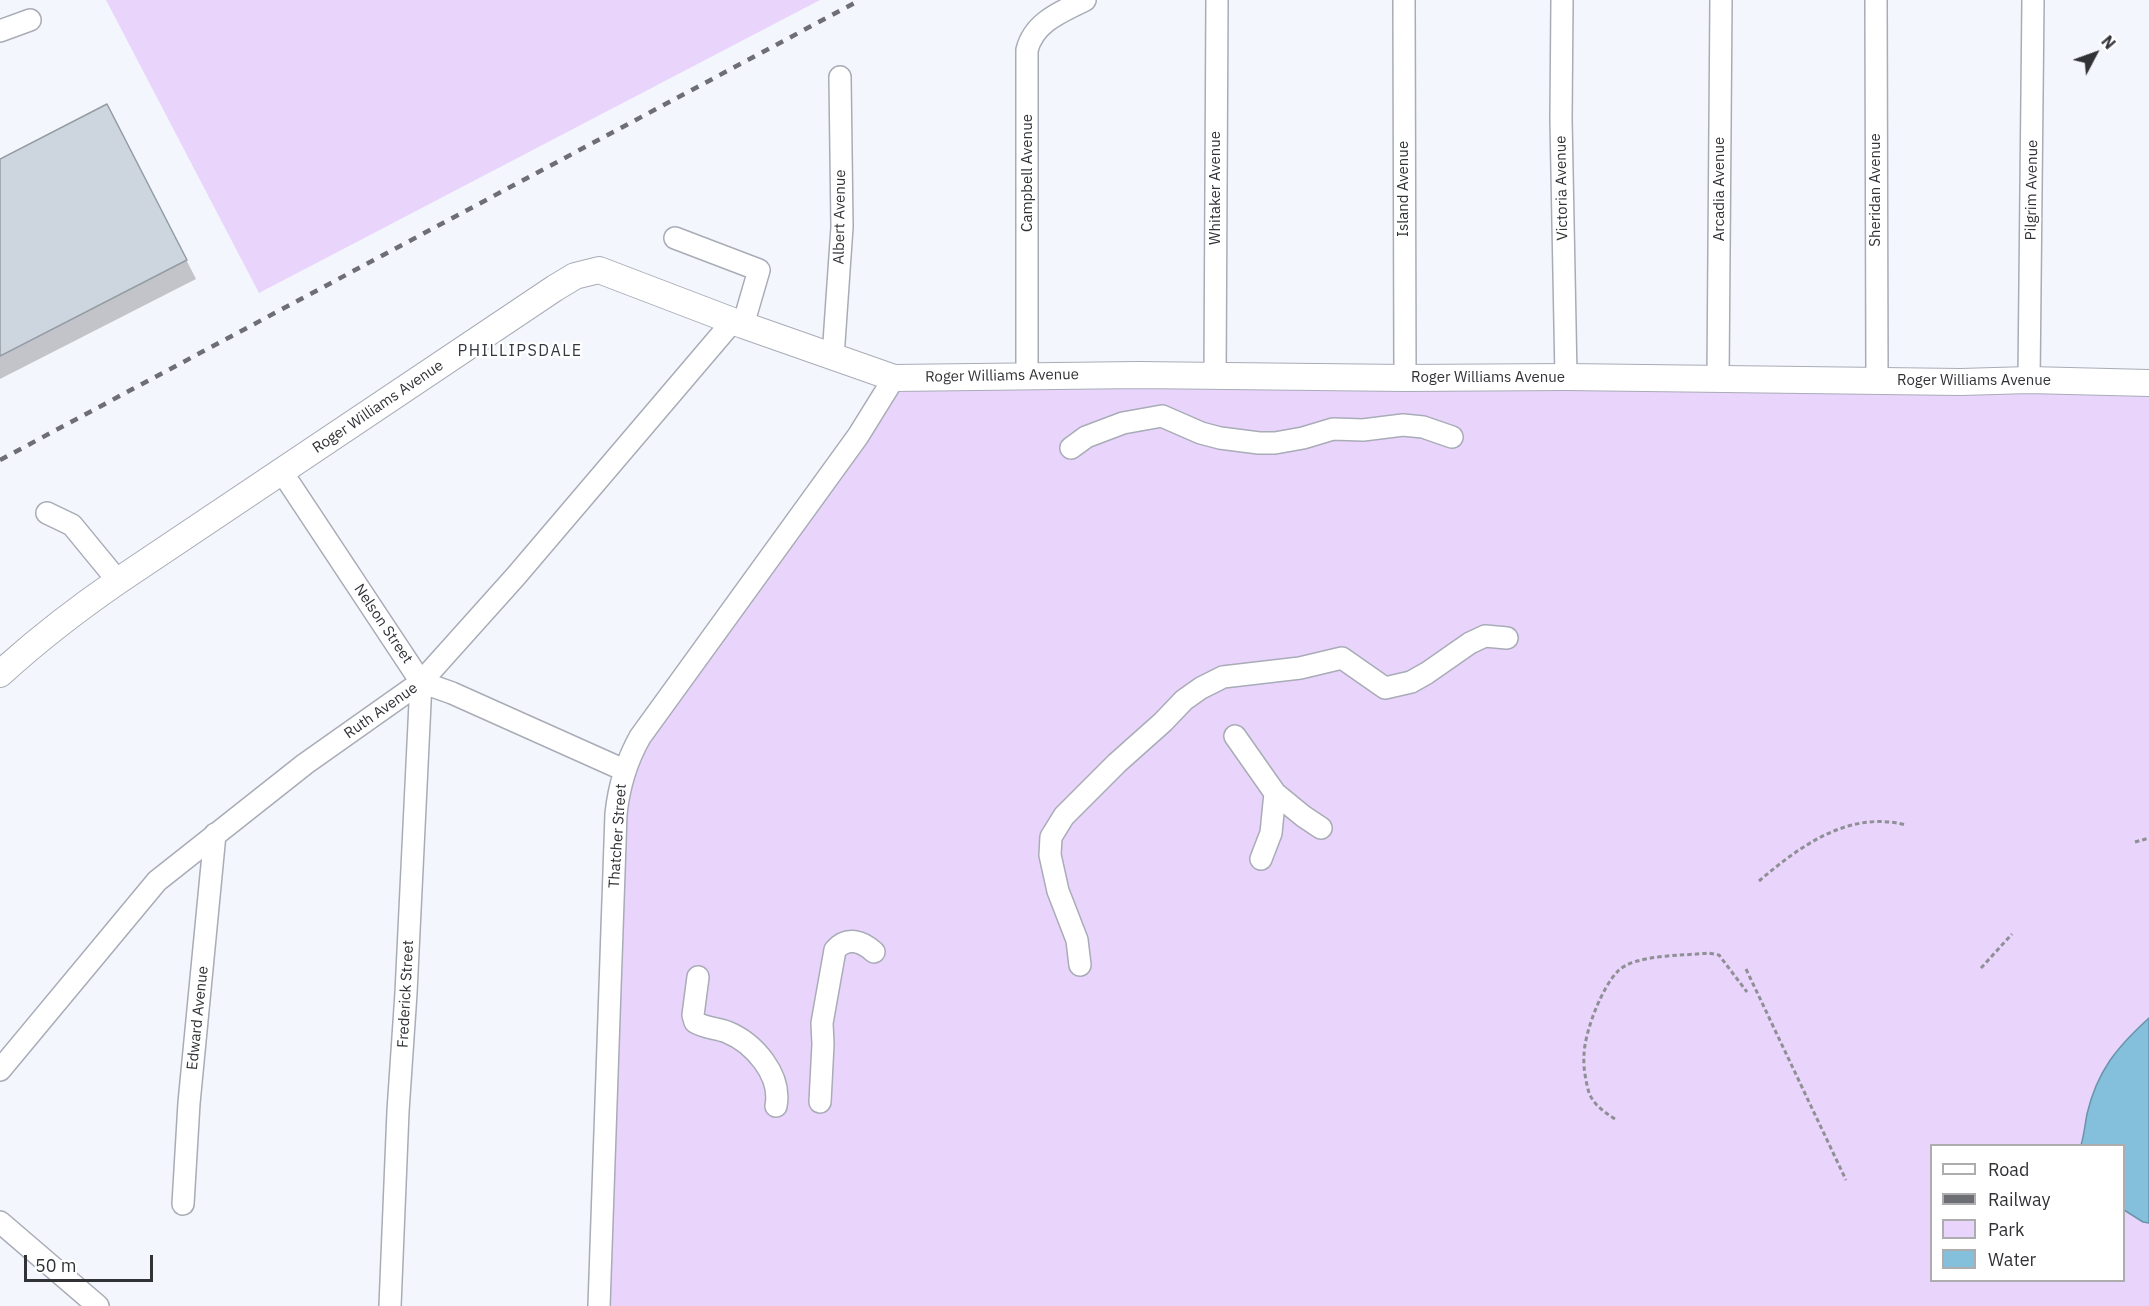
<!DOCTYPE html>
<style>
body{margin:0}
#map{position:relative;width:2149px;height:1306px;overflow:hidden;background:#f4f6fd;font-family:"IBM Plex Sans",sans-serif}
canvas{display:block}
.legend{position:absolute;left:1930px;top:1144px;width:195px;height:138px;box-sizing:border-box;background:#fff;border:2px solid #adadaf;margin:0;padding:8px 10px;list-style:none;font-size:18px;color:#313236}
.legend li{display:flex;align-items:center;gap:12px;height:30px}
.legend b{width:30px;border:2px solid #adadaf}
.north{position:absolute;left:2065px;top:24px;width:60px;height:60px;-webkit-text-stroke:4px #fff;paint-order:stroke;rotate:49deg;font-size:16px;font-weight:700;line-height:24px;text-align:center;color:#313236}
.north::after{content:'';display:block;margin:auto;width:21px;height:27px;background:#313236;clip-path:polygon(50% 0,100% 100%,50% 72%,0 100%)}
.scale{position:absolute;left:24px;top:1255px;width:129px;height:27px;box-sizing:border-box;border:3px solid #313236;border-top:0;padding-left:8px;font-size:18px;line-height:21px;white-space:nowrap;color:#313236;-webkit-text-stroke:4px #fff;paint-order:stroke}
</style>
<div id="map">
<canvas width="2149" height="1306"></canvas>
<ul class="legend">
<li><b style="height:8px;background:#fff"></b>Road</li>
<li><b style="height:8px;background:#6d6f74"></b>Railway</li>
<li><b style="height:16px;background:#e9d4fb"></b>Park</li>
<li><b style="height:16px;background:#84bfdc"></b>Water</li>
</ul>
<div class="north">N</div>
<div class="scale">50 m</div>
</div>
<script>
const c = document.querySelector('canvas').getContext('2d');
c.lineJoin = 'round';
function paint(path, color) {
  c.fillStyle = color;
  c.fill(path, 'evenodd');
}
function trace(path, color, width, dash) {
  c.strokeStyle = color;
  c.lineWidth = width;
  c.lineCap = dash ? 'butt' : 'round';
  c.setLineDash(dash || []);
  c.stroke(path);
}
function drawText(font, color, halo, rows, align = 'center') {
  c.font = font + ' "IBM Plex Sans",sans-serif';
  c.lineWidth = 4.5;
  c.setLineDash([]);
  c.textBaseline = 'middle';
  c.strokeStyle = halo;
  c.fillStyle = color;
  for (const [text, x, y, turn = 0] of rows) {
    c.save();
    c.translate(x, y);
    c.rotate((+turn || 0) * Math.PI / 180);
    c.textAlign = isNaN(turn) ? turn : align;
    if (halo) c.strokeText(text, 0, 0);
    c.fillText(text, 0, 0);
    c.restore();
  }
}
const green = new Path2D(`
 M106,0H820L259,293Z
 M889,383L2149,391V1306H594L598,1126L600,925L611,813L617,771ZM1932,1146H2124V1280H1932Z`);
const water = new Path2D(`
 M2149,1018V1223L2143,1222L2124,1210V1146L2081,1145C2084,1135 2085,1124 2087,1114C2097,1071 2117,1047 2149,1018Z`);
const shadow = new Path2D(`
 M117,124L196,279L0,379V161Z`);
const building = new Path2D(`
 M107,104L187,260L0,356V159Z`);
const path = new Path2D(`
 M2135,842L2149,838
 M1759,881C1800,846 1849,810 1906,825
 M1981,968L2012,934
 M1746,969L1846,1180
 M1615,1119C1604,1112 1594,1105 1589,1093C1586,1082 1583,1067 1584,1056C1584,1033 1602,987 1618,971C1635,954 1684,956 1708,953L1719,955L1747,992`);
const minor = new Path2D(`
 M1404,0L1405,378
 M1562,0L1561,119L1566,377
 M1876,0L1877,380
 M0,31L30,20
 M675,238L759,270L743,325
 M833,357L842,227L840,77
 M1027,376V50C1034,22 1061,12 1085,0
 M1215,376L1217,0
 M1718,378L1721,0
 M2029,380L2033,0
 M1071,448L1086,437L1123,423L1162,416L1201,433L1220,438L1259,443H1275L1303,438L1333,429L1363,430L1403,425L1423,427L1452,437
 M282,472L421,682L452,693L624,770
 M47,513L72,525L118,581
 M1235,736L1275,793L1303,816L1321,828
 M1261,859L1271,833L1275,793
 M1080,965L1077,940L1058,891L1050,855L1051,837L1064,816L1117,763L1163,722L1184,700L1201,688L1223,677L1300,668L1342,658L1385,688L1411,682L1427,673L1470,643L1485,636L1507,638
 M698,977L693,1015L695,1022C704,1028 717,1028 727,1032C754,1043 782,1075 776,1106
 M0,1070L157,881L305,764L421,682L516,576L733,321
 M820,1102L823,1044L822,1023L835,950C847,936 862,941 874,952
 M183,1204L189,1103L215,834
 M0,1222L98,1306
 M390,1306L398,1111L406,993L421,682
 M599,1306L616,814C619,785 626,762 640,737L858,436L894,378`);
const major = new Path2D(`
 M0,674C37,640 76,610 118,581L555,288L575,276L599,270L743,325L894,378L1138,375L1405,378L1566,377L1961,382L2029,380L2149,383`);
const rail = new Path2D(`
 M0,460L860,0`);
const streetNames = [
 ["Campbell Avenue",1028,173,-90],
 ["Whitaker Avenue",1216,188,-90],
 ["Victoria Avenue",1562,188,-91],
 ["Island Avenue",1404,189,-90],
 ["Arcadia Avenue",1720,189,-90],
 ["Sheridan Avenue",1876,190,-90],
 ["Pilgrim Avenue",2032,190,-89],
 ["Albert Avenue",840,217,-89],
 ["Roger Williams Avenue",1002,376,-1],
 ["Roger Williams Avenue",1488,378],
 ["Roger Williams Avenue",1974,381],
 ["Roger Williams Avenue",378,407,-34],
 ["Nelson Street",383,624,56],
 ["Ruth Avenue",381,711,-35],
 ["Thatcher Street",618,836,-86],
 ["Frederick Street",406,994,-87],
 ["Edward Avenue",198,1018,-84]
];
const neighbourhoodNames = [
 ["PHILLIPSDALE",520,351]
];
paint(green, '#e9d4fb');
paint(water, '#84bfdc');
trace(water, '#6b95aa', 1.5);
paint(shadow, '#0003');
paint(building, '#cdd6df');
trace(building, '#939ba3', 1.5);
trace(minor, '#a8acb7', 24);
trace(major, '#a8acb7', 28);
trace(path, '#8f9096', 3, [4.5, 3]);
trace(minor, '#fff', 21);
trace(major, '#fff', 26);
trace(rail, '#6d6f74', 4.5, [8, 8]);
drawText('15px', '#313236', '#fff', streetNames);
c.letterSpacing = '1.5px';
drawText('16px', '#353841', '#fff', neighbourhoodNames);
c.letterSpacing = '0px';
</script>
